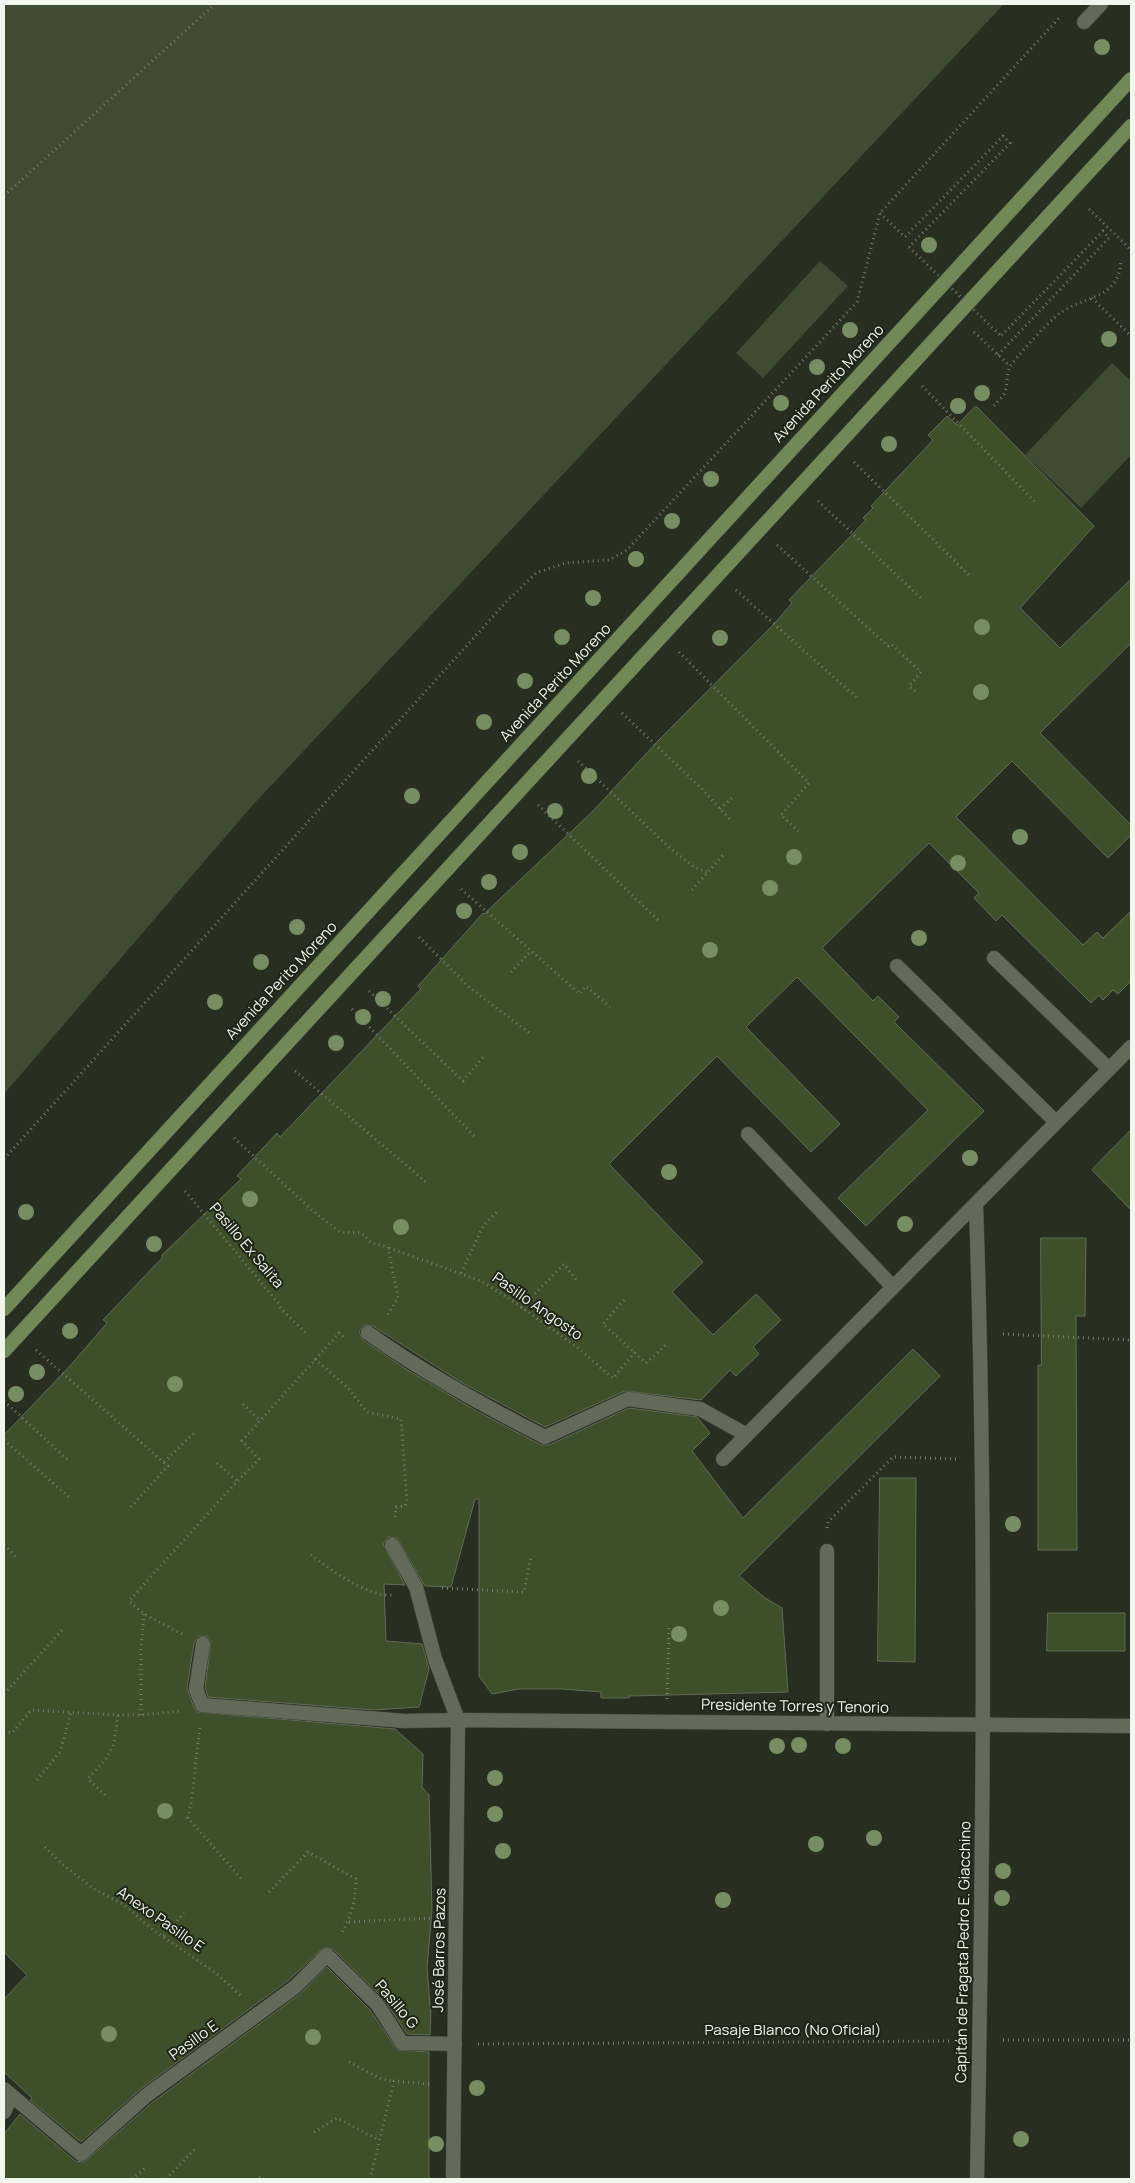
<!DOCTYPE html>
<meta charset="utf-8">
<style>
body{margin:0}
#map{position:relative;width:1135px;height:2183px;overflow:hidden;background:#282f21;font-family:Manrope,sans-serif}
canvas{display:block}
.frame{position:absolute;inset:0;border:5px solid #f1f7ed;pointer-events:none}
</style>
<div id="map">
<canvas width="1135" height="2183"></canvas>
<div class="frame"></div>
</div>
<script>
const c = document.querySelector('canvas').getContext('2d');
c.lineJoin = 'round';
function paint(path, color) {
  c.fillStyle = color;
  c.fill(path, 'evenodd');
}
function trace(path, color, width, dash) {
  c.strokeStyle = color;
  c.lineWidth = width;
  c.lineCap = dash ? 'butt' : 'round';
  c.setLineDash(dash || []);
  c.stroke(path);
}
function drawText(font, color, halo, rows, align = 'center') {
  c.font = font + ' Manrope,sans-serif';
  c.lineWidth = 4;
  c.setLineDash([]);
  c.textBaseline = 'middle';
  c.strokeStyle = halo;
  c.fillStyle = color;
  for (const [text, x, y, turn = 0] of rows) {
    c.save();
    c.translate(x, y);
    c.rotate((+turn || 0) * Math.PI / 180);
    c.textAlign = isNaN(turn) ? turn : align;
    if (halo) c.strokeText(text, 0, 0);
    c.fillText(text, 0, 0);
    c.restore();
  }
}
const green = new Path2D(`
 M4,4H1004L251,807L4,1094Z
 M820,261L848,286L763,378L736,353Z
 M1112,363L1131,381V455L1081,508L1025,455Z`);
const building = new Path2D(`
 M976,406L1094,526L1020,608L1060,648L1131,579V643L1040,733L1131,825V835L1108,858L1012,761L956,817L1083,945L1097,932L1103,938L1131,911V981L1118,994L1113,990L1103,1000L1099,995L1091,1003L1002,915L996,921L974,898L979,893L929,843L822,948L873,1001L878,996L899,1017L894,1022L984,1111L866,1226L838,1198L928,1110L797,977L746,1027L840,1124L811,1152L717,1056L609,1164L703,1262L672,1292L713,1335L756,1294L781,1320L753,1347L759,1354L736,1376L730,1370L701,1400L625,1391L545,1427L459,1381L373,1326L364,1325L359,1332L363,1340L406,1369L473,1409L541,1445H549L629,1408L697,1417L710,1433L692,1451L743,1518L913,1349L940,1376L739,1576L765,1598L782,1608L788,1692L629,1696V1698H601V1692L562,1689H519L492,1694L479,1676V1499H475L451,1587L425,1586L397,1538L388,1537L383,1544L405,1585L384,1584L386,1641L422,1644L429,1669L419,1707L374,1710L208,1697L205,1688L211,1641L208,1637L199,1636L194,1643L187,1688L194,1708L197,1712L395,1729L423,1754L422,1787L429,1795L432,1910L427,1967L430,2006H431L430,2035L407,2034L383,1998L333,1949L324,1947L289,1980L142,2088L81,2142L30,2100L32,2098L4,2072V1999L27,1975L4,1952V1435L69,1367L107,1323L103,1320L162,1258V1255L241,1179L237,1176L277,1133L280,1137L421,989L418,986L483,913L484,914L593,811L657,742L776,622L792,603L789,600L866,520L863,518L873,508L871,506L933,440L928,435L947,416L957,425Z
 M1131,1130V1210L1092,1170Z
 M1041,1238H1086L1085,1316H1076L1077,1550H1038V1365H1041Z
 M880,1478H916L915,1662L878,1661Z
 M1048,1613H1125V1651H1047Z
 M327,1967L370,2010L397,2050L429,2052V2179H4V2134L20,2114L75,2161L84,2162L153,2102L300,1994Z`);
const path = new Path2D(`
 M4,196L215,4
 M1089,209L1131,250
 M880,213L905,237L1003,136L1010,143L909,247
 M1092,298L1131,336
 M974,332L1010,366
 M998,355L1109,238L1103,231L1001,336
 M922,386L1037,504
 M994,406C997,402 1002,398 1004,394C1008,386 1006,375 1010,367C1014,359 1046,325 1054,318C1080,294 1120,303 1121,259
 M854,462L969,575
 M818,501L921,598
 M777,545L888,646L891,644L921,672L909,686L917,693
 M736,590L857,698
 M679,652L809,783L781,815L801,834
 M622,713L704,791L732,822
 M578,761L671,849L694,867L707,872
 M538,805L658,920
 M720,809L734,796
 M461,889L580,994L586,986L610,1007
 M692,890L723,855
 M419,937L470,988L532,1035
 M511,972L530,952
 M369,991L463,1081L484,1056
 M352,1009L476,1138
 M295,1071L426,1182
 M234,1138L313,1211L340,1232L362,1233L371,1243L388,1247L398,1298L386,1317
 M4,1159L507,601L536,573L566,563L609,560L627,550L857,302L880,213L1059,18
 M185,1191L278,1303L282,1310L306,1333
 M389,1248L481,1281L510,1299L578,1348L614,1379
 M461,1273L483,1226L499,1210
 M624,1300L603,1324L646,1363L668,1343
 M521,1308L564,1264L578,1282
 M1003,1334L1131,1340
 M36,1350L168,1466L128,1510
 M315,1359L348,1388L367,1412L401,1419L407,1501L405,1506L396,1507L395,1521
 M615,1376L635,1352
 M4,1401L69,1461
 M243,1404L260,1421
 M4,1440L70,1498
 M164,1462L195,1432
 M217,1463L238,1482
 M827,1528L828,1522L893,1457L958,1459
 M4,1545L17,1558
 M311,1555C331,1570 367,1597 393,1595
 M442,1588L524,1592L531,1557
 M182,1634L144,1614L129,1601L229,1490L259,1459L242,1441L339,1333L344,1337
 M4,1694L63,1629
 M667,1699L669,1626
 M141,1715V1650L144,1614
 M200,1728C195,1758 195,1788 188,1818L243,1881
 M4,1731L12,1733L31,1710L118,1715H141L180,1711
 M37,1780L60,1752L71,1712
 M105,1795L88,1779L105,1760L114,1744L118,1715
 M45,1847L62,1864L94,1889L123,1904L153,1930L216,1973L241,1996
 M269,1892L308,1852L356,1879C356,1899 351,1919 340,1935
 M349,1922L433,1918
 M164,1936L184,1913
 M1003,2040H1131
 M478,2044L954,2041
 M349,2062L381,2079L394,2081
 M314,2132L337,2118L379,2140
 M259,2177L262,2179
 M132,2179L146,2167
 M166,2179L195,2149
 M370,2179L394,2081L430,2084`);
const service = new Path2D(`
 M1084,22L1101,4
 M994,958L1109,1069
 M897,966L1056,1122
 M368,1333C424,1373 484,1406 545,1437L628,1399L700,1409L747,1435
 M827,1551V1724
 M203,1644L196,1689L202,1705L405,1721L458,1720L435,1659L416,1587L392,1545
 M4,2089L81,2154L147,2095L295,1987L327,1955L377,2004L402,2043L455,2044
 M4,2112L11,2096`);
const minor = new Path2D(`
 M748,1134L893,1287
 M976,1204C987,1529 983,1854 977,2179
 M723,1459L1131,1047
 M453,2179L458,1720L1131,1726`);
const secondary = new Path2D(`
 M4,1309L1131,79
 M4,1351L1131,126`);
const pathBridge = new Path2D(`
 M909,247L1001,336`);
const trees = [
 [1102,47],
 [929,245],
 [850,330],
 [1109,339],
 [817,367],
 [982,393],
 [781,403],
 [958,406],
 [889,444],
 [711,479],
 [672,521],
 [636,559],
 [593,598],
 [982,627],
 [562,637],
 [720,638],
 [525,681],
 [981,692],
 [484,722],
 [589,776],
 [412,796],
 [555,811],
 [1020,837],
 [520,852],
 [794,857],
 [958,863],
 [489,882],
 [770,888],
 [464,911],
 [297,927],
 [919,938],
 [710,950],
 [261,962],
 [383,999],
 [215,1002],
 [363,1017],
 [336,1043],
 [970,1158],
 [669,1172],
 [250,1199],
 [26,1212],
 [905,1224],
 [401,1227],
 [154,1244],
 [70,1331],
 [37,1372],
 [175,1384],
 [16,1394],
 [1013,1524],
 [721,1608],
 [679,1634],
 [799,1745],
 [777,1746],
 [843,1746],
 [495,1778],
 [165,1811],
 [495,1814],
 [874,1838],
 [816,1844],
 [503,1851],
 [1003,1871],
 [1002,1898],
 [723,1900],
 [109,2034],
 [313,2037],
 [477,2088],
 [1021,2139],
 [436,2144]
];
const streetNames = [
 ["Avenida Perito Moreno",829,384,-47],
 ["Avenida Perito Moreno",556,683,-47],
 ["Avenida Perito Moreno",282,981,-47],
 ["Pasillo Ex Salita",246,1246,50],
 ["Pasillo Angosto",537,1307,35],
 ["Presidente Torres y Tenorio",795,1707,1],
 ["Anexo Pasillo E",160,1920,35],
 ["José Barros Pazos",440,1950,-89],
 ["Capitán de Fragata Pedro E. Giacchino",964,1952,-89],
 ["Pasillo G",396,2005,50],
 ["Pasaje Blanco (No Oficial)",793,2031],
 ["Pasillo E",194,2041,-36]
];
paint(green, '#3f4b33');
paint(building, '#3d502a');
trace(building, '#626b5a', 1);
trace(service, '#464d40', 15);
trace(minor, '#464d40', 15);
trace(secondary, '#464d40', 15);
trace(path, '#767d71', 3, [1, 4]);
trace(service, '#626b5a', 14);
trace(minor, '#626b5a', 14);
trace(secondary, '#718857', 14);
trace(pathBridge, '#767d71', 3, [1, 4]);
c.fillStyle = '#778d62';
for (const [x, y] of trees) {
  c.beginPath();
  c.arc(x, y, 8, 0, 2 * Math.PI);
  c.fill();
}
drawText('15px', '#f1f7ed', '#1e2517', streetNames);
</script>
